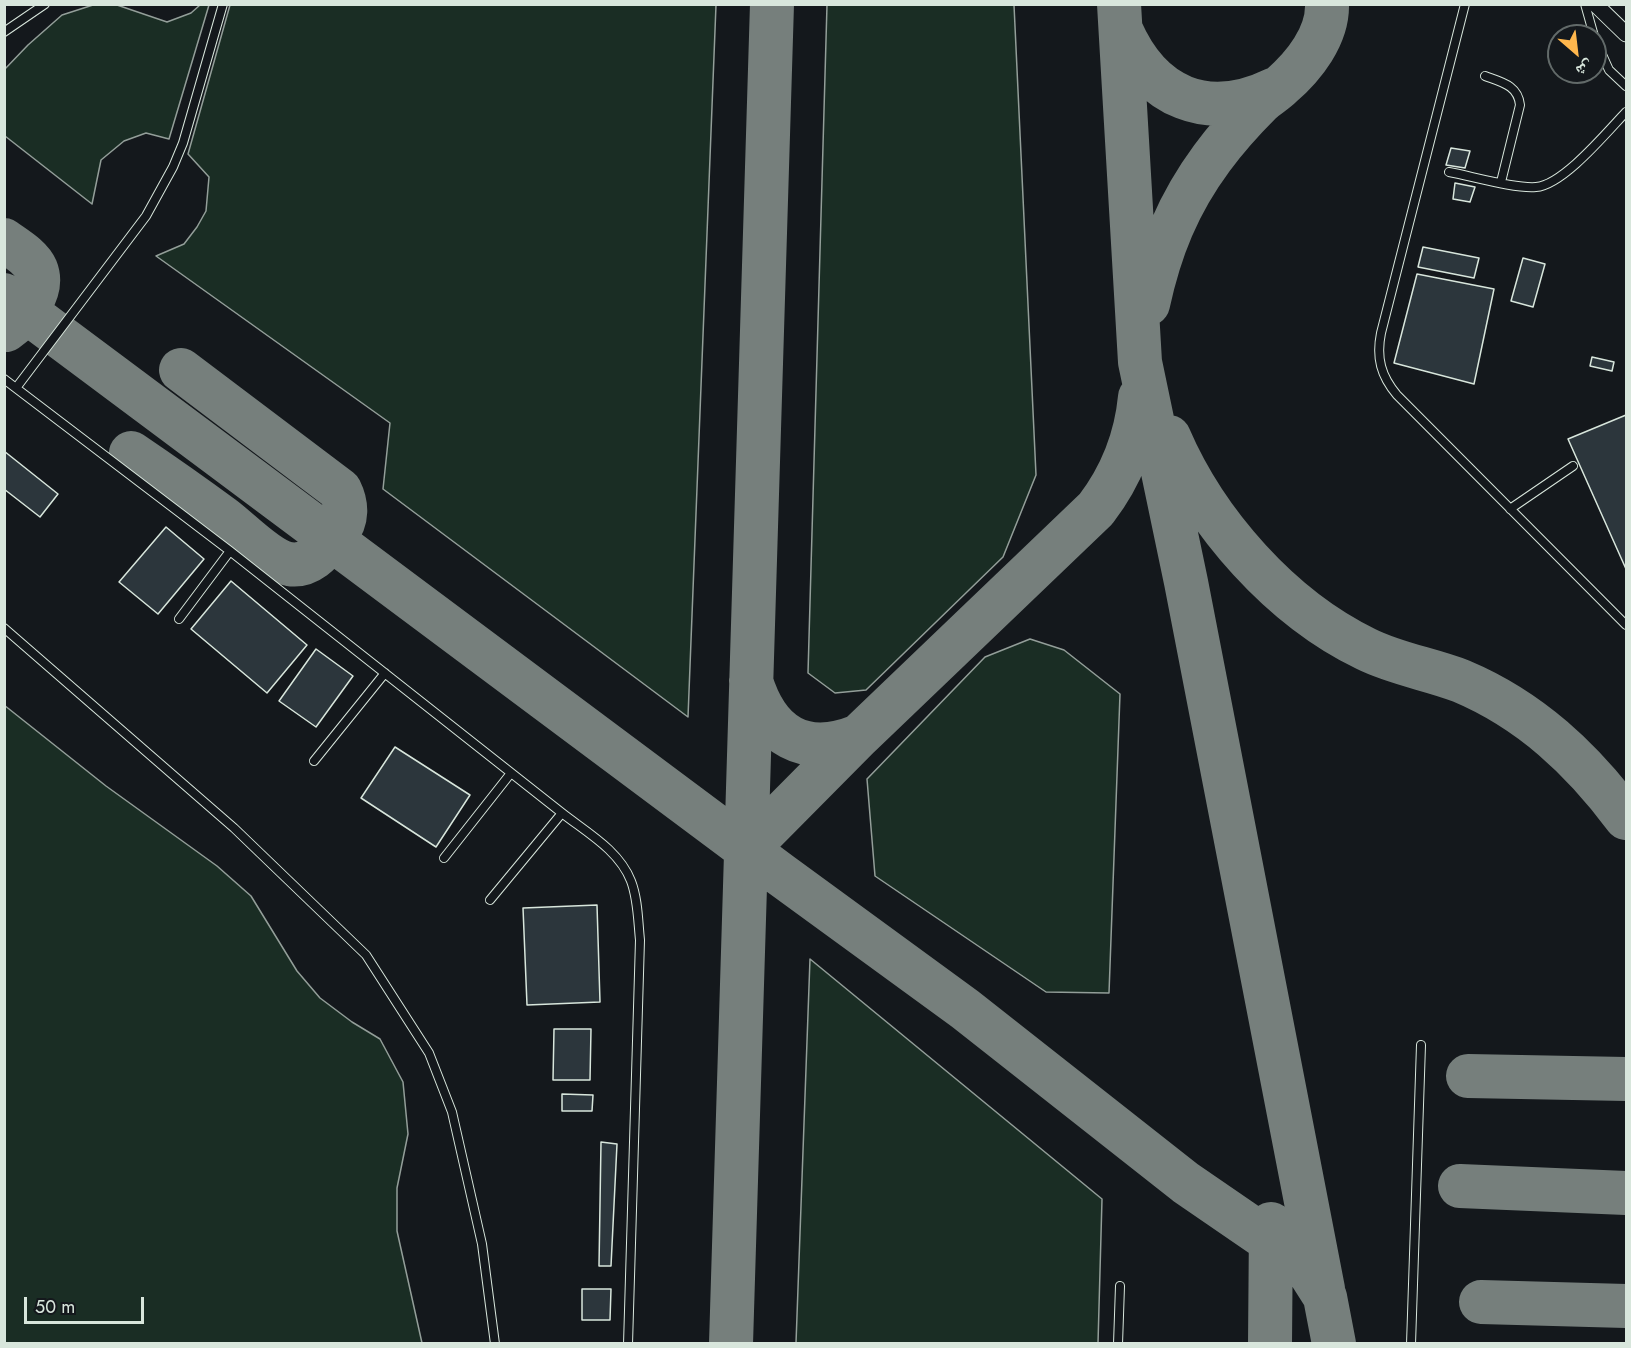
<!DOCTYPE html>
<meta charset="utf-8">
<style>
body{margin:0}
#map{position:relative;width:1631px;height:1348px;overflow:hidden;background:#14181c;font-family:Jost,"Noto Naskh Arabic",sans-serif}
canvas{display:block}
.frame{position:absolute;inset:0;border:6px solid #d8e6dc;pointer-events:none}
.north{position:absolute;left:1547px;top:24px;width:60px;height:60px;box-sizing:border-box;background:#14181c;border:2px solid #626a69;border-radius:50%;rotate:152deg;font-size:16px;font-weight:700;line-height:24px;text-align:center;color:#d8e6dc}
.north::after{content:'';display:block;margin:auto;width:21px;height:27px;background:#ffb74d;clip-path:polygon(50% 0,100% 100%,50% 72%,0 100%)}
.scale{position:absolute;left:24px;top:1297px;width:120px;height:27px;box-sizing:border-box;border:3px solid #d8e6dc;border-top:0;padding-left:8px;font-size:18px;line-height:21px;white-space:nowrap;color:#d8e6dc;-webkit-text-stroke:4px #14181c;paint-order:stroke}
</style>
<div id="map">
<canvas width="1631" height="1348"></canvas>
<div class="frame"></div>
<div class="north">ش</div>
<div class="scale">50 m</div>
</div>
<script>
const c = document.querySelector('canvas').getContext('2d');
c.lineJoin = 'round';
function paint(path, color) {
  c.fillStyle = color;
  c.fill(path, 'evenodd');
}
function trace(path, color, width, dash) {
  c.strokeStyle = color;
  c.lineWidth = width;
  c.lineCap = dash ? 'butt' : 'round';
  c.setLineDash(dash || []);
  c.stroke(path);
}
const green = new Path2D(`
 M93,5H117L167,22L191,13L200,5H209L169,139L146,133L124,141L101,160L92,204L5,136L4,70L28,45L62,15Z
 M230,5H716L688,717L383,489L390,423L156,256L184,244L197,227L206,211L209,177L188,154Z
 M827,5H1014L1036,475L1003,557L866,690L835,693L808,673Z
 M1030,639L1064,650L1120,694L1109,993L1046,992L875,876L867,779L985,657Z
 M4,705L106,786L217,866L251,896L297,971L320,998L352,1022L380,1039L403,1082L408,1134L397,1188V1231L422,1343H5Z
 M810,959L1102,1199L1098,1343H796Z`);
const taxiway = new Path2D(`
 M1119,4L1140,362L1186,582L1323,1289
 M1121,30C1151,98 1207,122 1275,89
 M4,240C15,248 31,257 36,269C45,291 23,318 6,330
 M4,295L780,874L965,1009L1186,1183L1304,1264L1325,1297L1334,1344
 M1148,304C1160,249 1178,204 1212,158C1226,139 1243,120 1260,103C1266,97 1275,92 1281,86C1304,66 1328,36 1327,4
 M1169,437C1206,523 1281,608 1366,649C1396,664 1430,669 1461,681C1530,710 1582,759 1626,818
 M131,453C162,474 192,495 222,517C240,530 268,561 289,564C311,568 325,547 337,533C348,520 347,504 340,490L181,370
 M751,681C768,736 804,758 859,736
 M747,849L859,736L1096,509C1122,475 1136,439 1140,397
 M1468,1076L1626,1079
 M1460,1186L1626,1193
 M1481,1302L1626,1306
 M731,1344L772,4
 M1270,1344L1271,1224`);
const building = new Path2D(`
 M1451,148L1470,151L1465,168L1446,165Z
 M1455,183L1475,187L1470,202L1453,199Z
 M1423,247L1479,258L1474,278L1418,267Z
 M1523,258L1545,264L1533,307L1511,301Z
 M1417,274L1494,289L1474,384L1394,363Z
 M1592,357L1614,362L1612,371L1590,366Z
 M1626,415V569L1568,439Z
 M4,451L58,494L40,517L4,489Z
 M166,527L204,559L158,614L119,582Z
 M231,581L307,645L267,693L191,629Z
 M316,649L353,676L316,727L279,701Z
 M395,747L470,795L436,847L361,798Z
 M597,905L600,1002L527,1005L523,908Z
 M554,1029H591L590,1080H553Z
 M562,1094L593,1095L592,1111H562Z
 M601,1142L617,1144L611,1266H599Z
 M582,1289H611L610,1320H582Z`);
const lane = new Path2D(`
 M1465,4L1381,333C1376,358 1381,376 1397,395L1626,625
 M1585,4L1594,36
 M4,32L45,4
 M1595,39L1609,70L1626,86
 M1485,76C1501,82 1518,85 1520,105L1501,182
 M1449,172C1471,176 1515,189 1536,187C1563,185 1606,133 1626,112
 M4,379L230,551L562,813C586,832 619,850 631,881C638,899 638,921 640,940L628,1344
 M16,388L146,216L173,167L183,143L223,4
 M1510,509L1573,466
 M179,619L230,551
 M4,628L234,828L366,955L429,1053L452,1112L482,1244L495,1344
 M314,761L385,673
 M444,858L511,773
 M490,900L562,813
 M1118,1344L1120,1286
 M1411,1344L1421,1045`);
const street = new Path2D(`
 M1595,4L1626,34`);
paint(green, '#1a2d24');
trace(green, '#939e99', 1.5);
trace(taxiway, '#767f7c', 44);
paint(building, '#2c363c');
trace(building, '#d8e6dc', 1.5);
trace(lane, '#d8e6dc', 10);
trace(street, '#d8e6dc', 17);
trace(lane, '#14181c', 8);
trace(street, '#14181c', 15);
</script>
